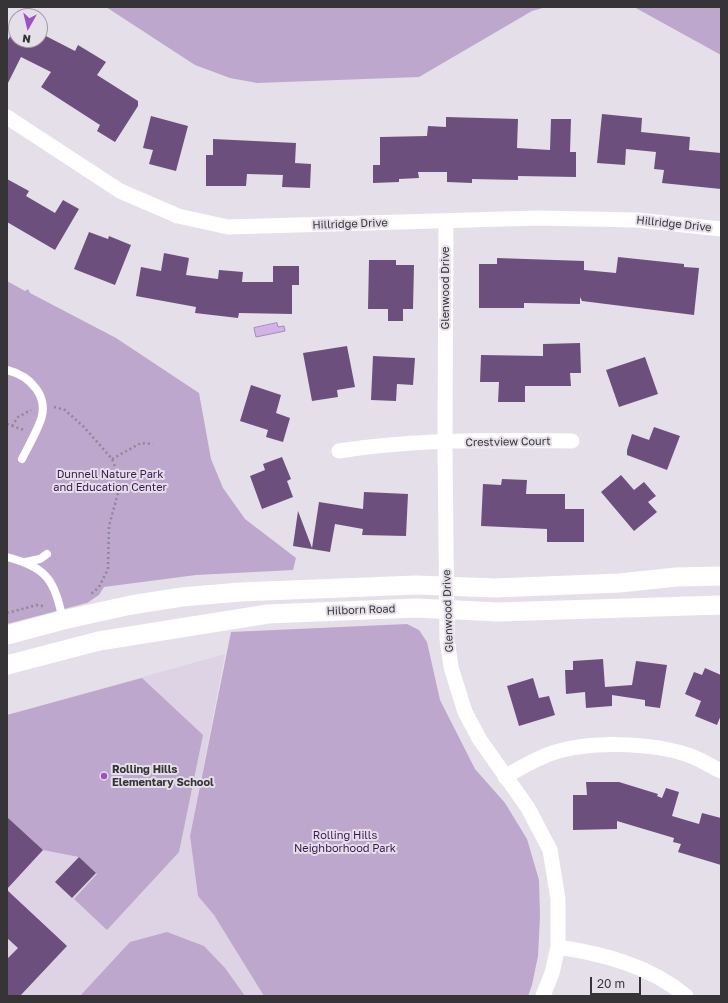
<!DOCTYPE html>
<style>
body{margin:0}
#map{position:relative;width:728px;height:1003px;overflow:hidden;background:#e5dfe9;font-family:"Golos Text",sans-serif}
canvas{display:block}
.frame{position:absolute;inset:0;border:8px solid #373438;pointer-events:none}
.north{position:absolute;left:8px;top:8px;width:40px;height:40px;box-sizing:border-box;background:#e5dfe9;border:1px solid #9f9ba2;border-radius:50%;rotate:188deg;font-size:11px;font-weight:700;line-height:16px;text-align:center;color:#373438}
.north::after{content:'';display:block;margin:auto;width:14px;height:18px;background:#9c51c4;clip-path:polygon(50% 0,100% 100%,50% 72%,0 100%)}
.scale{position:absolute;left:590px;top:977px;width:51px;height:18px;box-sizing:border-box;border:2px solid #373438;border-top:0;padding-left:5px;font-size:12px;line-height:14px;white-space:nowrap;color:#373438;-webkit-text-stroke:3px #e5dfe9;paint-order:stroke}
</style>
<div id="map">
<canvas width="728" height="1003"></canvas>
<div class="frame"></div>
<div class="north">N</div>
<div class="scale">20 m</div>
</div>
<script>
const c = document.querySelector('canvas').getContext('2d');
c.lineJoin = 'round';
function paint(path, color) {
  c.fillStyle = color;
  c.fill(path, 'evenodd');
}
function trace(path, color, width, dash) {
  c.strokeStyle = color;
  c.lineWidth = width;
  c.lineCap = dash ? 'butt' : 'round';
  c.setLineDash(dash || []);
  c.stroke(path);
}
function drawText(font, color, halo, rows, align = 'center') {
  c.font = font + ' "Golos Text",sans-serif';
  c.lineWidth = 4;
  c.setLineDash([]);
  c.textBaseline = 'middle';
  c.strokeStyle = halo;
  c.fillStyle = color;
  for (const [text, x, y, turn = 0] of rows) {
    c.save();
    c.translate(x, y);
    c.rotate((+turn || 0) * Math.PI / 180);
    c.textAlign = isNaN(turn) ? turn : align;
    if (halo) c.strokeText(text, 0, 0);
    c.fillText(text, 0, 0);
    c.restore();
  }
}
const built = new Path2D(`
 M225,654L190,836L198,896L214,914L264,996H7V715Z`);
const green = new Path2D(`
 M106,7H546L532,11L419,77L257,83L230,78L195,65Z
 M634,7H721V55Z
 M7,281L25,291L28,289L30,293L116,338L199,393L211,459L223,488L245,519L296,558L293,570L196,575L104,587L99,595L87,603L7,624Z
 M407,624L419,630L427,642L440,700L475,769L505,803L527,839L539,880L540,916L538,956L532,985L528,996H264L214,915L198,896L190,836L231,632Z
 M142,678L203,735L179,852L107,930L74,899L97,874L79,857L43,850L7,817V715Z
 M167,932L204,946L225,968L245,996H80L130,942Z`);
const water = new Path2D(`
 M277,323L278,327L284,326L285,331L256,337L254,328Z`);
const building = new Path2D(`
 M16,25V40H40V33L75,51L78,45L106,62L97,75L138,101V106L115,142L97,131L100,125L41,87L51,72L21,57L7,85V42Z
 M602,114L642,118L641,132L690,137L689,150L721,153V189L662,183L664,170L654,169L656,152L626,149L625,165L597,163Z
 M151,116L188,126L176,171L149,164L153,150L143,148Z
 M446,117L518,119L517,148L550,150L551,119H571L570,152H576V177L518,176V180L472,179V183L447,182V172H418L419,178L399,179V182L373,183V165H380V137L427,136L428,126L446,127Z
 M213,139L296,143L295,163L311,164L310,188L282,187L283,175L247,174L246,186H206V155H213Z
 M7,179L29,191L26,196L55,213L63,200L79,209L55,250L7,222Z
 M89,232L108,239L109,236L131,245L115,285L74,269Z
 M164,253L189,258L186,275L218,279L219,270L243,272L242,282H273V266H299V285H292V314L239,313L238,318L195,313L196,307L136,296L141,267L161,271Z
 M618,257L684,264V267L699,268L694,315L582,301L580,297V304L524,303V308H479V264H497V258L584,261V270L616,273Z
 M369,260H396V265H414L413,309H403V321H388V309H368Z
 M580,343L581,373H570L571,386H525V402H498L499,382H480L481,355L543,356V344Z
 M347,346L355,387L337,390L338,397L312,401L303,353Z
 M373,356L415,358L413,385L397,384L396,401L371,400Z
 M645,357L658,394L619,407L606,370Z
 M251,385L281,395L276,413L290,418L283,442L266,437L268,430L240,421Z
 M654,427L680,436L667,470L627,455V450L632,434L649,440Z
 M282,457L291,479L287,481L293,497L262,509L250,476L265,470L263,464Z
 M621,475L634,490L644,482L656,496L648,502L657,512L634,531L601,492Z
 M502,479L527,480L526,494H565V509H584V542H547V529L481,526L483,484L501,485Z
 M364,492L408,494L406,536L362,535L363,529L335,524L330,552L293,546L298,511L312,548L319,502L363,509Z
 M603,659L605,687L632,685L636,661L667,665L660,708L645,706V700L612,695V706L586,708L585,692L566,694L565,670H573V661Z
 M705,668L721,675V715L717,725L695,716L701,701L685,694L694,672L702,675Z
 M533,678L539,698L549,696L555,715L519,726L507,686Z
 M586,782H619L658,794L657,796L662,798L666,788L679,792L672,816L699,824L702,813L721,818V865L678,852L681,844L673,842L674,838L617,821V829L573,830V795H587Z
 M7,817L43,850L7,889Z
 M79,857L96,873L72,898L55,882Z
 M7,890L67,946L20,996H7V959L18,948L7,938Z`);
const path = new Path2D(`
 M54,407L65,410L84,427L112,459L119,477L118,493L109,526L108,569L99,587L90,595
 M7,424L24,430
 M12,426L18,417L31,410
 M112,459L141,443L153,444
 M7,613L37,605L43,606`);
const service = new Path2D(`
 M7,370C31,376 50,397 40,422C35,435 28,447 22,459
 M7,557C48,568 54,580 63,620
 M25,562L40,559L47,554`);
const minor = new Path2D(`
 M7,117L120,191L178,216L228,227L538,218L637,220L721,229
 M446,221L445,443L447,639L451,667L465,712L480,740L528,808L550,850L558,899V947L552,973L543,996
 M339,451C415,439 495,440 572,441
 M505,777C518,769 532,761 547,755C586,740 652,742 691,756C701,760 711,766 721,771
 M558,947C604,954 650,966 686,996`);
const tertiary = new Path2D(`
 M7,635L63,620L131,605L182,597L240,592L416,585L495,588L620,583L676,577L721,576
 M7,665L99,641L268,614L416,608L498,612L721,605`);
const markers = [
 [104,776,4,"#9c51c4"]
];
const streetNames = [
 ["Hillridge Drive",350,224,-2],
 ["Hillridge Drive",674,224,6],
 ["Glenwood Drive",446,288,-90],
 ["Crestview Court",508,442,-1],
 ["Hilborn Road",361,610,-2],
 ["Glenwood Drive",448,611,-92]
];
const parkNames = [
 ["Dunnell Nature Park",110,475],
 ["and Education Center",110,488],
 ["Rolling Hills",345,836],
 ["Neighborhood Park",345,849]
];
const poiNames = [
 ["Rolling Hills",112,770],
 ["Elementary School",112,783]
];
paint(built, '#ded3e4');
paint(green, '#bda7cc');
paint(water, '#d3b2e8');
trace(water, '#a48cb3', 1);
paint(building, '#6d4f7e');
trace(path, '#8d8990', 2.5, [2, 3]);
trace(service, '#fff', 8);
trace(minor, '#fff', 15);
trace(tertiary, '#fff', 19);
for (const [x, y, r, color] of markers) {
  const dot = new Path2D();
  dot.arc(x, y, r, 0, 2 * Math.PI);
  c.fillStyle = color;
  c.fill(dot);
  trace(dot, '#e5dfe9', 1.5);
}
drawText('11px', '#373438', '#e5dfe9', streetNames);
drawText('11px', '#3f1454', '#e5dfe9', parkNames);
drawText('bold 11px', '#373438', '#e5dfe9', poiNames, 'left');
</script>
